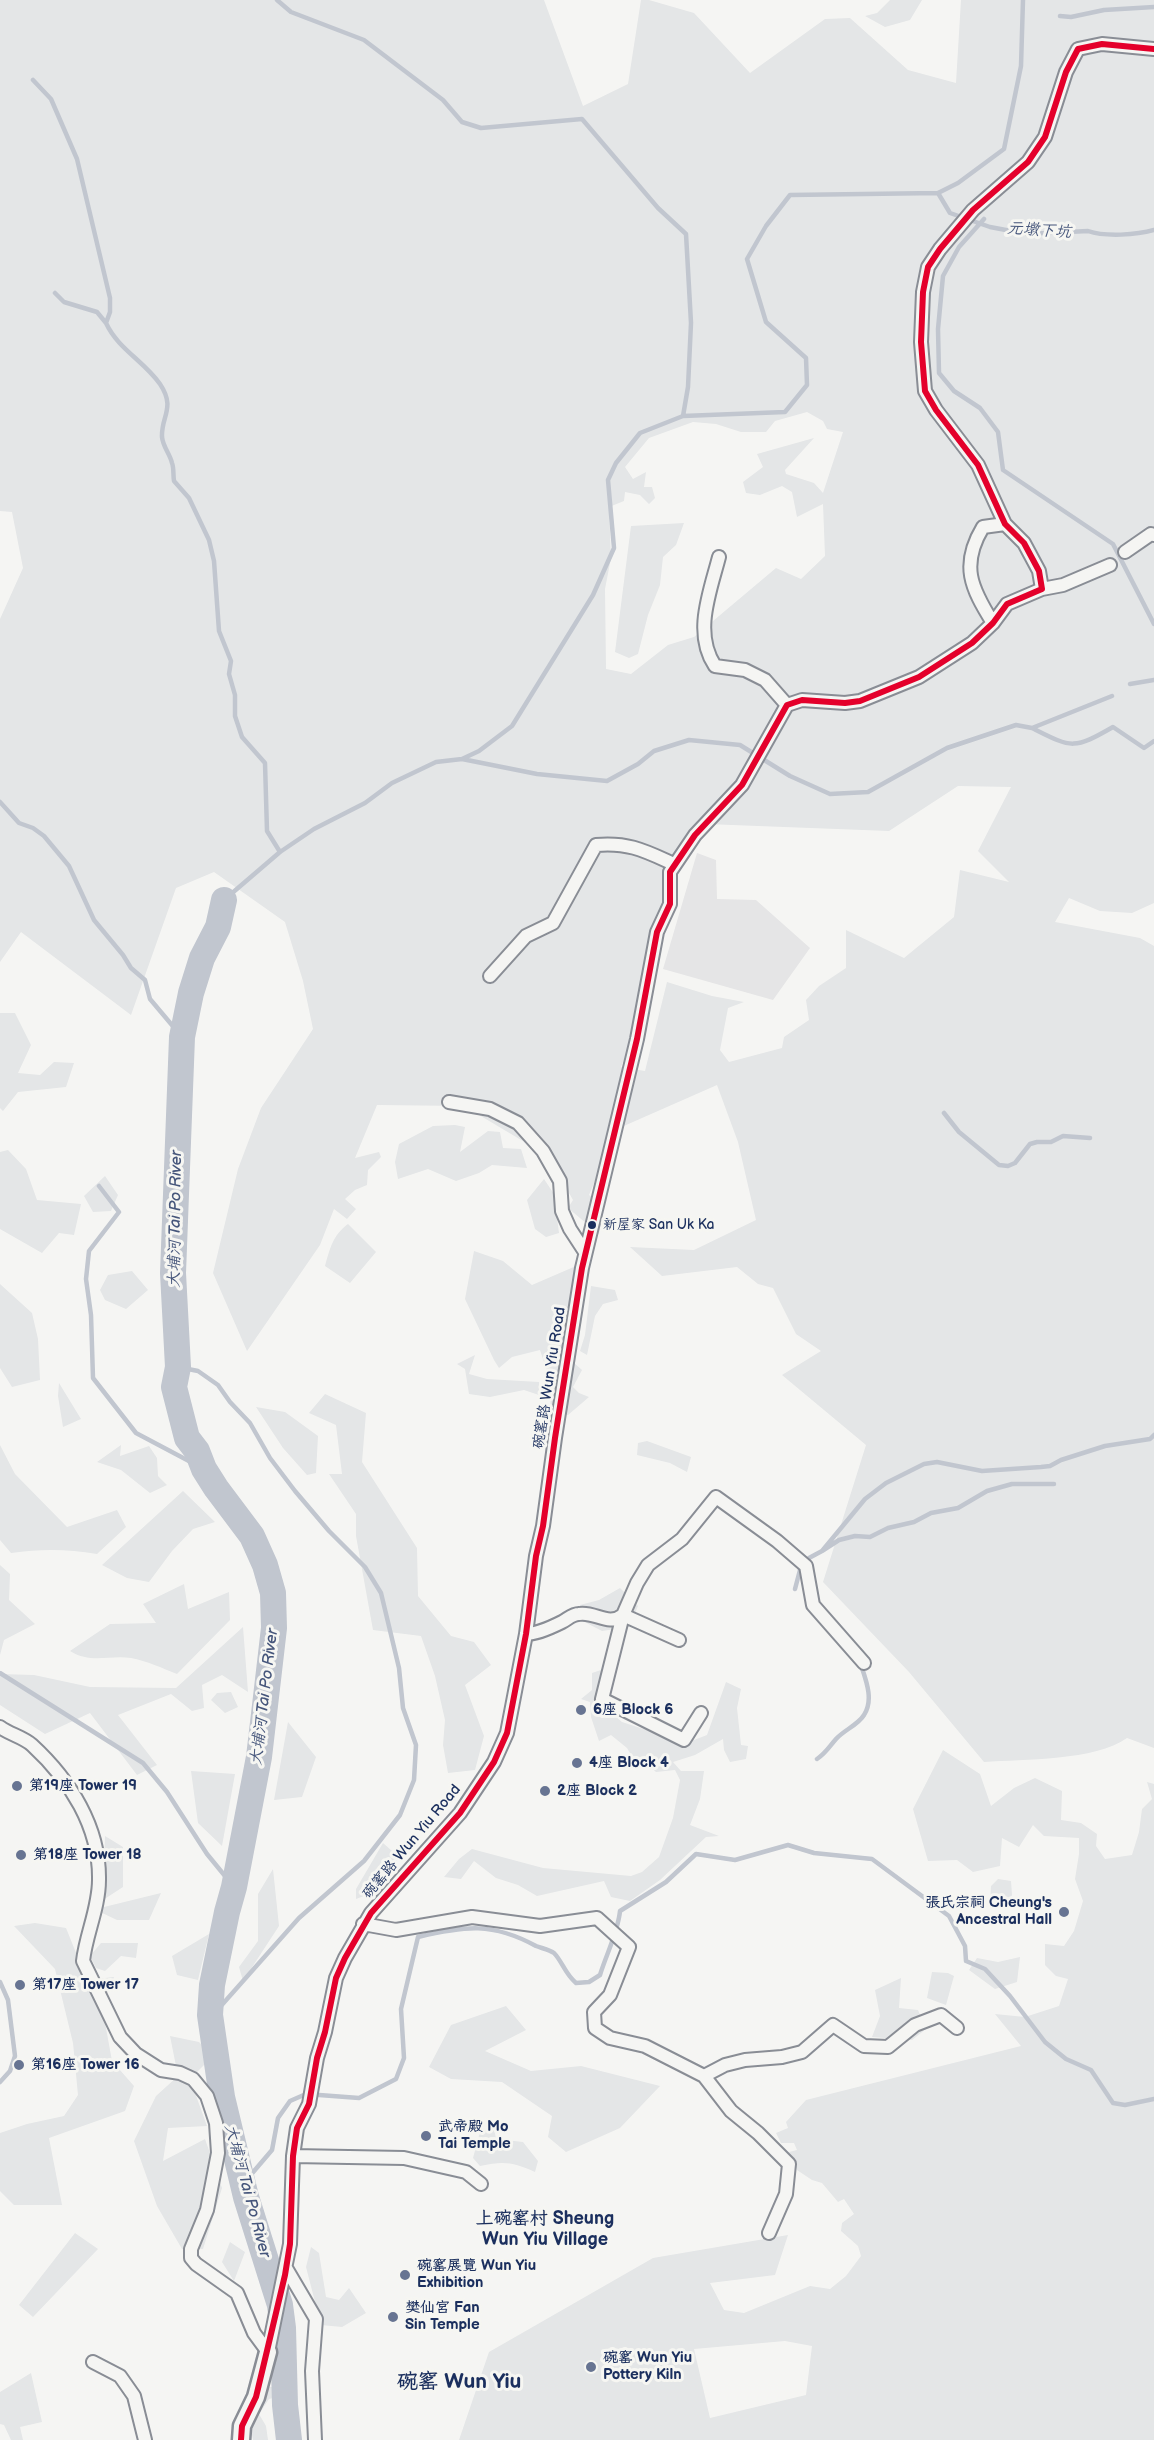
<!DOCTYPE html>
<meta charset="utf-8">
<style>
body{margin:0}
canvas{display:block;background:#f5f5f3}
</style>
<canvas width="1154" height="2440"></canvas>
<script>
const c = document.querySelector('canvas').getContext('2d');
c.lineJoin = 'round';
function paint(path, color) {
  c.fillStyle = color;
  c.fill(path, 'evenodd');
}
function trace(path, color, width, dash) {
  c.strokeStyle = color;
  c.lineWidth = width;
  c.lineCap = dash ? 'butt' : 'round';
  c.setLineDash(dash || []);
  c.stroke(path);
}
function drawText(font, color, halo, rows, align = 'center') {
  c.font = font + ' "Balsamiq Sans","LXGW WenKai TC",sans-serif';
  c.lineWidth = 6;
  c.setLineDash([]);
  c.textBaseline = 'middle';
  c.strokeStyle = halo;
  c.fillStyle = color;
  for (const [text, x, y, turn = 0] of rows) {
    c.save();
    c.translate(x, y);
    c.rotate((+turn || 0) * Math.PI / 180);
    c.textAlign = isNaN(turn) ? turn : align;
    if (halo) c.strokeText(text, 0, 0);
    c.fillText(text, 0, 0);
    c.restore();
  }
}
const built = new Path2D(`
 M697,853L716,860L717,899L756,900L810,948L773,1000L663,969Z`);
const green = new Path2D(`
 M0,0H544L583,106L628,84L641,0H649L694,13L750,73L825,19L850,18L908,70L956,83L961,0H1154V903L1132,913L1100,911L1069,898L1055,922L1140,938L1154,946V1748L1127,1738C1095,1761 1024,1759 984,1762L909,1672L823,1582L866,1445L782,1375L821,1351L796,1334L773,1288L758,1284L737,1267L662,1276L630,1247L694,1250L756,1220L738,1142L717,1085L617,1129L589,1195L604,1206L599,1234L568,1208L573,1200L548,1156L464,1106L377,1105L355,1158L379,1152L381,1157L368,1170L367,1185L355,1190L345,1199L356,1209L347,1219L334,1209L320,1245L247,1351L213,1273L238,1169L261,1108L313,1029L303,981L285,922L214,872L176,888L131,1015L21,932L0,962V619L23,568L12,512L0,511ZM807,412L823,421L827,429L843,432L823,493L814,483L786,474L785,470L814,438L757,454L763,467L743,482L746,493L760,495L782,486L792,492L797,517L823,504L825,556L801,579L776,568L694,637L668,645L631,674L606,669L605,589L611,558L609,507L624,501L625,492L640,495L649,504L655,498L652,487H644L646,472L633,479L625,467L649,438L693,422L716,424L741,432H766L775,421ZM958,786L1011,787L978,851L1009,882L960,870L954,917L904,958L846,930V968L819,986L806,1000L809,1020L784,1037L782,1048L729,1062L720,1050L728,1008L744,1002L712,996L667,982L645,1071L621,1067L651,990L677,869L706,824L889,831Z
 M890,0H922L910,20L885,27L865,16L877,13Z
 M684,523L676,545L663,557L660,585L648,615L638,654L629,658L615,652L631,526Z
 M0,1013H15L31,1045L18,1073L40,1075L54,1062L74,1063L66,1087L18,1092L3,1111L0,1108Z
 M455,1125L465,1127L460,1152L488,1131L500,1132L503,1148L521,1149L527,1168L492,1165L479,1173L456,1181L428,1169L398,1179L395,1162L399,1144L433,1126Z
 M8,1150L26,1169L37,1200L81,1204L74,1235L59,1233L42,1253L0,1229V1152Z
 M105,1176L118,1195L111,1211L93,1212L84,1196Z
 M544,1179L554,1194L559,1233L546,1237L535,1229L527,1200Z
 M348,1224L376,1252L350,1283L325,1266C330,1248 333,1235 348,1224Z
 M474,1251L503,1261L532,1285L576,1266L579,1309L573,1362L582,1370L573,1387L579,1393L589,1397L568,1415L551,1411L549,1377L540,1350L512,1357L499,1368L494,1360L465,1299Z
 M132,1271L148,1290L126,1309L105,1300L100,1290L108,1275Z
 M0,1284L32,1313L38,1339L40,1380L12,1387L0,1368Z
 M591,1286L615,1290L618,1300L603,1304L595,1316L587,1355L580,1351L585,1335Z
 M475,1355L469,1374L487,1379L539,1382V1395L524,1390L490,1397L469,1394L465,1369L457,1364Z
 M59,1383L81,1419L63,1427L58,1396Z
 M325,1394L366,1413L362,1462L417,1548L418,1596L451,1636L474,1642L491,1665L465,1685L484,1736L475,1770L448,1773L443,1745L445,1720L435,1676L421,1636L373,1630L356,1536V1514L329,1474H342L336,1425L309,1413Z
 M256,1407L285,1412L318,1436L316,1473L307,1475L283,1448Z
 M647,1441L691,1457L687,1472L670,1463L637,1455L638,1443Z
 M0,1445L15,1474L67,1527L117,1510L126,1527L97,1554C67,1549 41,1549 11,1553L0,1540Z
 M121,1445L120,1456L149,1446L157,1458L158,1476L167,1485L150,1493L121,1470L97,1462Z
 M183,1491L215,1522L193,1529L172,1551L149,1582L127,1578L102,1565Z
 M0,1565L10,1574L9,1600L35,1624L4,1640L0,1655Z
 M184,1584L188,1609L229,1592L230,1620L177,1674C162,1668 147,1661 131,1658C108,1655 91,1664 70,1651L110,1624L156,1623L143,1604Z
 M620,1588L638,1606L629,1627L602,1631L577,1618L580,1605L599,1600Z
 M243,1627L248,1692L222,1675L202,1685L204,1708L192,1711L171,1694L118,1715L157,1765L137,1775L90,1713L45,1734L0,1705V1674L34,1675L90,1687L176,1688Z
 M601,1670L604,1679L598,1702L622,1722L671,1738L681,1745L707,1735L726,1682L741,1689L737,1708L741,1745L748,1746L746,1759L730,1762L724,1750L723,1739L695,1755L673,1762L681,1771H704L700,1799L690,1825L719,1836L706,1837L660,1880L630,1901L611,1897L604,1881L537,1896L518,1885L496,1878L474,1861L461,1879L444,1877L459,1859L472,1849L543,1868L631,1876L642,1872L659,1857L673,1818L680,1780L675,1770L656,1772L646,1763L634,1760L627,1748L611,1735L599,1741L591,1717L590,1702L581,1699L592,1690V1673Z
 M231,1692L238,1707L225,1713L211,1700L217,1693Z
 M288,1722L316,1757L302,1797L274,1800Z
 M943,1750L980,1774L991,1806L1014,1788L1035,1778L1062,1791L1061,1820L1081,1823L1097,1834L1096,1846L1105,1859L1132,1855L1139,1832L1142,1809L1152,1799L1147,1782L1154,1784V2440H459L489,2352L653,2258L788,2235L775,2275L710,2283L724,2310L744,2313L810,2286L830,2289L846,2276L861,2256L858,2246L841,2231L842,2223L854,2214L844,2199L838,2202L822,2183L812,2180L797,2170L789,2152L797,2150L794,2143H781L776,2133L788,2128L786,2122L806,2100L1021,2046L995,2014L1025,2017L1059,2006L1068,1979L1056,1976L1045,1965V1944L1064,1946L1074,1931L1083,1901L1075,1879L1079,1854V1838L1044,1836L1033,1825L1019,1847L1002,1838L1000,1866L973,1872L957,1860L928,1861L913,1809ZM785,2341L812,2346L806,2395L710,2418L694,2349Z
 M191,1771L235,1774L222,1846L198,1823Z
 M105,1836L123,1847V1887L103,1900Z
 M383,1843L400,1858L381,1873L377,1891L356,1899V1889Z
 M273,1869L279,1926L243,1981L239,1967L258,1941V1894Z
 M998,1879L1011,1881L1012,1895L1005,1908L990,1906L991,1886Z
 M161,1893L149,1920H117L98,1911L104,1907Z
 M35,1923L66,1928L87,1980L114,1977L102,2006L112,2061L134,2086L125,2111L49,2138L62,2205H14L0,2191V2133L27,2124L64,2116L78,2095L73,2043L55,1969L14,1926Z
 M209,1934L198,1980L177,1975L172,1956Z
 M101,1943H138L136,1958L121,1956L105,1971L96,1968L90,1956Z
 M1020,1957L1017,1982L995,1989L969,1970L977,1958L998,1962Z
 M932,1972L948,1973L954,1976L946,2005L927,1998Z
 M901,1978L899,2008L918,2010L926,2029L912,2040L872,2037L880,2016L875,1990Z
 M506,2006L526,2030L485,2051L531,2071L581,2066L660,2086L620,2128L566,2152L548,2137L552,2116L502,2082L451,2079L429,2067L451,2025Z
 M170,2036L199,2042L213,2056L190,2079L207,2126L168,2128L163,2161L205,2139L222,2188L203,2249H182L157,2206L134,2141L156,2096L178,2076Z
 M494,2128L496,2139L523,2142L538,2161L535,2172C513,2162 504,2161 480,2166L473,2158L480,2132Z
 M75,2233L98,2249L33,2317L19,2305Z
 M230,2242L245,2252L234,2281L222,2262Z
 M311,2247L319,2253L326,2297L339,2300L349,2288L366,2313L342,2327L321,2325L306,2267Z
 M31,2373L42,2422L20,2427L23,2440H11L4,2425L0,2424V2392Z
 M262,2387H278L277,2397L269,2399L259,2414L266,2426L268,2440H253L248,2415Z`);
const stream = new Path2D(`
 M277,0L291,12L364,40L443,100L462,122L481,128L582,119L658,208L686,234L691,323L688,387L683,416
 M1060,16L1071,17L1104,10L1154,7
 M33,80L51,99L77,159L110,298V312L106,323C118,349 144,361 160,384C176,408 161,416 162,437C163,447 170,454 172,463C174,468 173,475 174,481L189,498L209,540L214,561L219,631L231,661L229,674L235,695V716L242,737L265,763L267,831L280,852
 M938,193L950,213L990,227L1027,234L1088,231C1105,237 1137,235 1154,230
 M984,219L959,247L943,276L938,329L939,373L954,391L980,408L998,432L1003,470L1113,544L1154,624
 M55,293L64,302L97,312L106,323
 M1130,684L1154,680
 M1032,728C1072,748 1073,750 1113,727L1144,748L1154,741
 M462,759L479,751L512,726L593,595L614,548L608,480L616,463L640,433L683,416L785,412L807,385L806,358L766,322L747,259L766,226L790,195L938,193L958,183L1004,149L1021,66L1023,0
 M0,802L19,823L33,828L44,836L69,866L94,920L123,955L131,968L145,980L150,999L182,1037
 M224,900L280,852L314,829L365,803L392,783L436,762L462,759L537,774L607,781L638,764L654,751L689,740L740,745L790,776L830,794L868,792L947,748L1016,725L1032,728L1112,696
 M944,1113L959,1132L999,1165L1008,1166L1015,1163L1030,1144L1037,1142H1051L1063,1136L1090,1138
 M99,1186L119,1212L89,1251L86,1279L91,1315L93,1378L136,1433L204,1469
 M178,1367L198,1371L218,1385L230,1402L250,1423L270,1458L295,1491L329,1531L365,1567L381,1593L399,1668L403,1708L416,1745L414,1780L400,1815L364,1861L299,1918L220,2007L210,2015
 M822,1551L839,1540L855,1536L870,1537L888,1528L914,1522L931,1513L958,1508L987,1491L1012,1484H1054
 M795,1589L800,1570L809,1558L822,1551L865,1499L886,1483L924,1464L937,1462L982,1471L1041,1467L1050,1466L1061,1460L1105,1446L1150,1439L1154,1435
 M0,1673L143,1763L167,1792L207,1854L234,1887
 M817,1759C826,1753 829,1747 836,1739C844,1730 858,1725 864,1715C874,1700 866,1680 861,1665
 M0,1982L8,2000L15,2056L10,2071L0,2082
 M243,2184L272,2150L278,2118L290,2101L306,2094L359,2098L396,2079L404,2058L401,2009L418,1937C465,1926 492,1922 536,1946C541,1948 550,1950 554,1953C562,1961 565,1974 576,1983L589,1982L600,1975C606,1955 618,1932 620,1911L666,1882L696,1854L735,1860L788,1845L814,1853L872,1859L949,1916L965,1946L966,1961L985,1969L1010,1996L1045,2042L1066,2059L1091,2070L1113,2103L1125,2105L1154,2099`);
const river = new Path2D(`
 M224,900L218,927L202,958L191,993L182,1037L173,1273L178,1367L174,1387L187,1438L197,1451L204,1469L216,1488L252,1536L265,1565L273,1593L274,1628L259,1757L234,1887L227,1912L212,1985L210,2015L222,2097L246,2197L280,2305L283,2328L285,2405L289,2440`);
const minor = new Path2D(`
 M1125,552L1151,534L1154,535
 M719,557C710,592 693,633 715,666L745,670L765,680L787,705
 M1042,589L1063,585L1110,565
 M993,623C971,588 960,565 983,527L1005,524
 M490,976L526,936L553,923L596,845C629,842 645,851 674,864
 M449,1102L490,1109L518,1123L543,1151L560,1181L562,1211L570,1229L585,1252
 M623,1615L679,1640
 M526,1634C537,1634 552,1627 562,1622C568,1619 572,1614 579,1614C595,1611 608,1627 623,1615
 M701,1713L684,1740L602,1699L623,1615L637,1583L648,1565L682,1539L716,1497L777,1541L806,1566L813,1605L864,1663
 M0,1727C9,1734 23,1737 32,1745C70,1780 100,1827 99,1880C99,1908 86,1934 83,1961L120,2037L136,2054L161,2070L180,2073L193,2079L207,2096L216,2123L218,2153L207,2210L191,2249V2258L196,2264L237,2293L254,2333L268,2352
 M363,1924L396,1930L472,1917L540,1926L597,1918L629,1947L610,1995L594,2012L595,2028L610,2038L645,2046L704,2076L731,2111L758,2133L789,2164L786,2194L769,2233
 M704,2076L725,2065L745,2060L782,2057L802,2052L833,2025L864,2046L888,2047L915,2025L941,2015L957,2028
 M293,2156L404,2158L466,2172L481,2184
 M286,2268L316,2319L312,2371L315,2440
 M268,2352L290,2244L293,2156L297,2128L309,2104L317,2058L325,2032L336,1978L345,1958L371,1913L460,1813L494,1762L507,1733L526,1634L536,1556L543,1526L555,1438L582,1268L637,1039L657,932L670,904V872L695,835L742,785L787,705L802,700L845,703L860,701L919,677L972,643L993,623L1007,604L1042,589L1039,571L1024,543L1005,524L978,465L936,410L925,391L921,342L923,292L928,267L940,249L973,210L1028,162L1045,137L1066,72L1078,49L1102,44L1154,49
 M93,2362L120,2376L134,2396L145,2440`);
const tertiary = new Path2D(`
 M241,2440L242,2426L256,2397L268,2352`);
const bus1 = new Path2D(`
 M241,2440L242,2426L256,2397L285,2275L290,2244L293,2156L297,2128L309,2104L317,2058L325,2032L336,1978L345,1958L371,1913L460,1813L494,1762L507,1733L526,1634L536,1556L543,1526L555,1438L582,1268L637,1039L657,932L670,904V872L695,835L742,785L787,705L802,700L845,703L860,701L919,677L972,643L993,623L1007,604L1042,589L1039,571L1024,543L1005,524L978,465L936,410L925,391L921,342L923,292L928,267L940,249L973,210L1028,162L1045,137L1066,72L1078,49L1102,44L1154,49`);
const markers = [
 [592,1225,5,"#1b2f5e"],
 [581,1710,6,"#677492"],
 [577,1763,6,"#677492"],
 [17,1786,6,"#677492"],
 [545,1791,6,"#677492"],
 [21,1855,6,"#677492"],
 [1064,1912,6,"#677492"],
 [20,1985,6,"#677492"],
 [19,2065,6,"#677492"],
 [426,2136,6,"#677492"],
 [405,2275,6,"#677492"],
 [393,2317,6,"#677492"],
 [591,2367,6,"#677492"]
];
const busNames = [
 ["新屋家 San Uk Ka",603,1225]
];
const streetNames = [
 ["碗窰路 Wun Yiu Road",550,1378,-81],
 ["碗窰路 Wun Yiu Road",412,1842,-50]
];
const poiNames = [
 ["6座 Block 6",593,1710],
 ["4座 Block 4",589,1763],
 ["第19座 Tower 19",29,1786],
 ["2座 Block 2",557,1791],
 ["第18座 Tower 18",33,1855],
 ["張氏宗祠 Cheung's",1052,1903,"right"],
 ["Ancestral Hall",1052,1920,"right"],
 ["第17座 Tower 17",32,1985],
 ["第16座 Tower 16",31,2065],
 ["武帝殿 Mo",438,2127],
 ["Tai Temple",438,2144],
 ["碗窰展覽 Wun Yiu",417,2266],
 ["Exhibition",417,2283],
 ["樊仙宮 Fan",405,2308],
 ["Sin Temple",405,2325],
 ["碗窰 Wun Yiu",603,2358],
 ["Pottery Kiln",603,2375]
];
const waterNames = [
 ["元墩下坑",1039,231,4],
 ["大埔河 Tai Po River",176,1219,-89],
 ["大埔河 Tai Po River",265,1697,-83],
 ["大埔河 Tai Po River",247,2191,75]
];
const quarterNames = [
 ["上碗窰村 Sheung",545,2219],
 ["Wun Yiu Village",545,2240]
];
const districtNames = [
 ["碗窰 Wun Yiu",459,2383]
];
paint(built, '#e5e5e6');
paint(green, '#e4e6e7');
trace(stream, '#c1c6cf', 4.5);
trace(river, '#c1c6cf', 26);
trace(minor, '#898d95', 16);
trace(tertiary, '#898d95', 21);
trace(minor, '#f5f5f3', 12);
trace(tertiary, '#f5f5f3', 16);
trace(bus1, '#e4002b', 6);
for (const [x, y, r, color] of markers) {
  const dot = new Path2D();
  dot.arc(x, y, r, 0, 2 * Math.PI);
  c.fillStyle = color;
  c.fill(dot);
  trace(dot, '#f6f6f2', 2);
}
drawText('14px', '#1b2f5e', '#f6f6f2', busNames, 'left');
drawText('15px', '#1b2f5e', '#f6f6f2', streetNames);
drawText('bold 15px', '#1b2f5e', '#f6f6f2', poiNames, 'left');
drawText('italic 16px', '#46567b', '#f6f6f2', waterNames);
drawText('bold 18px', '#1b2f5e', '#f6f6f2', quarterNames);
drawText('bold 21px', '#1b2f5e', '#f6f6f2', districtNames);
</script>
